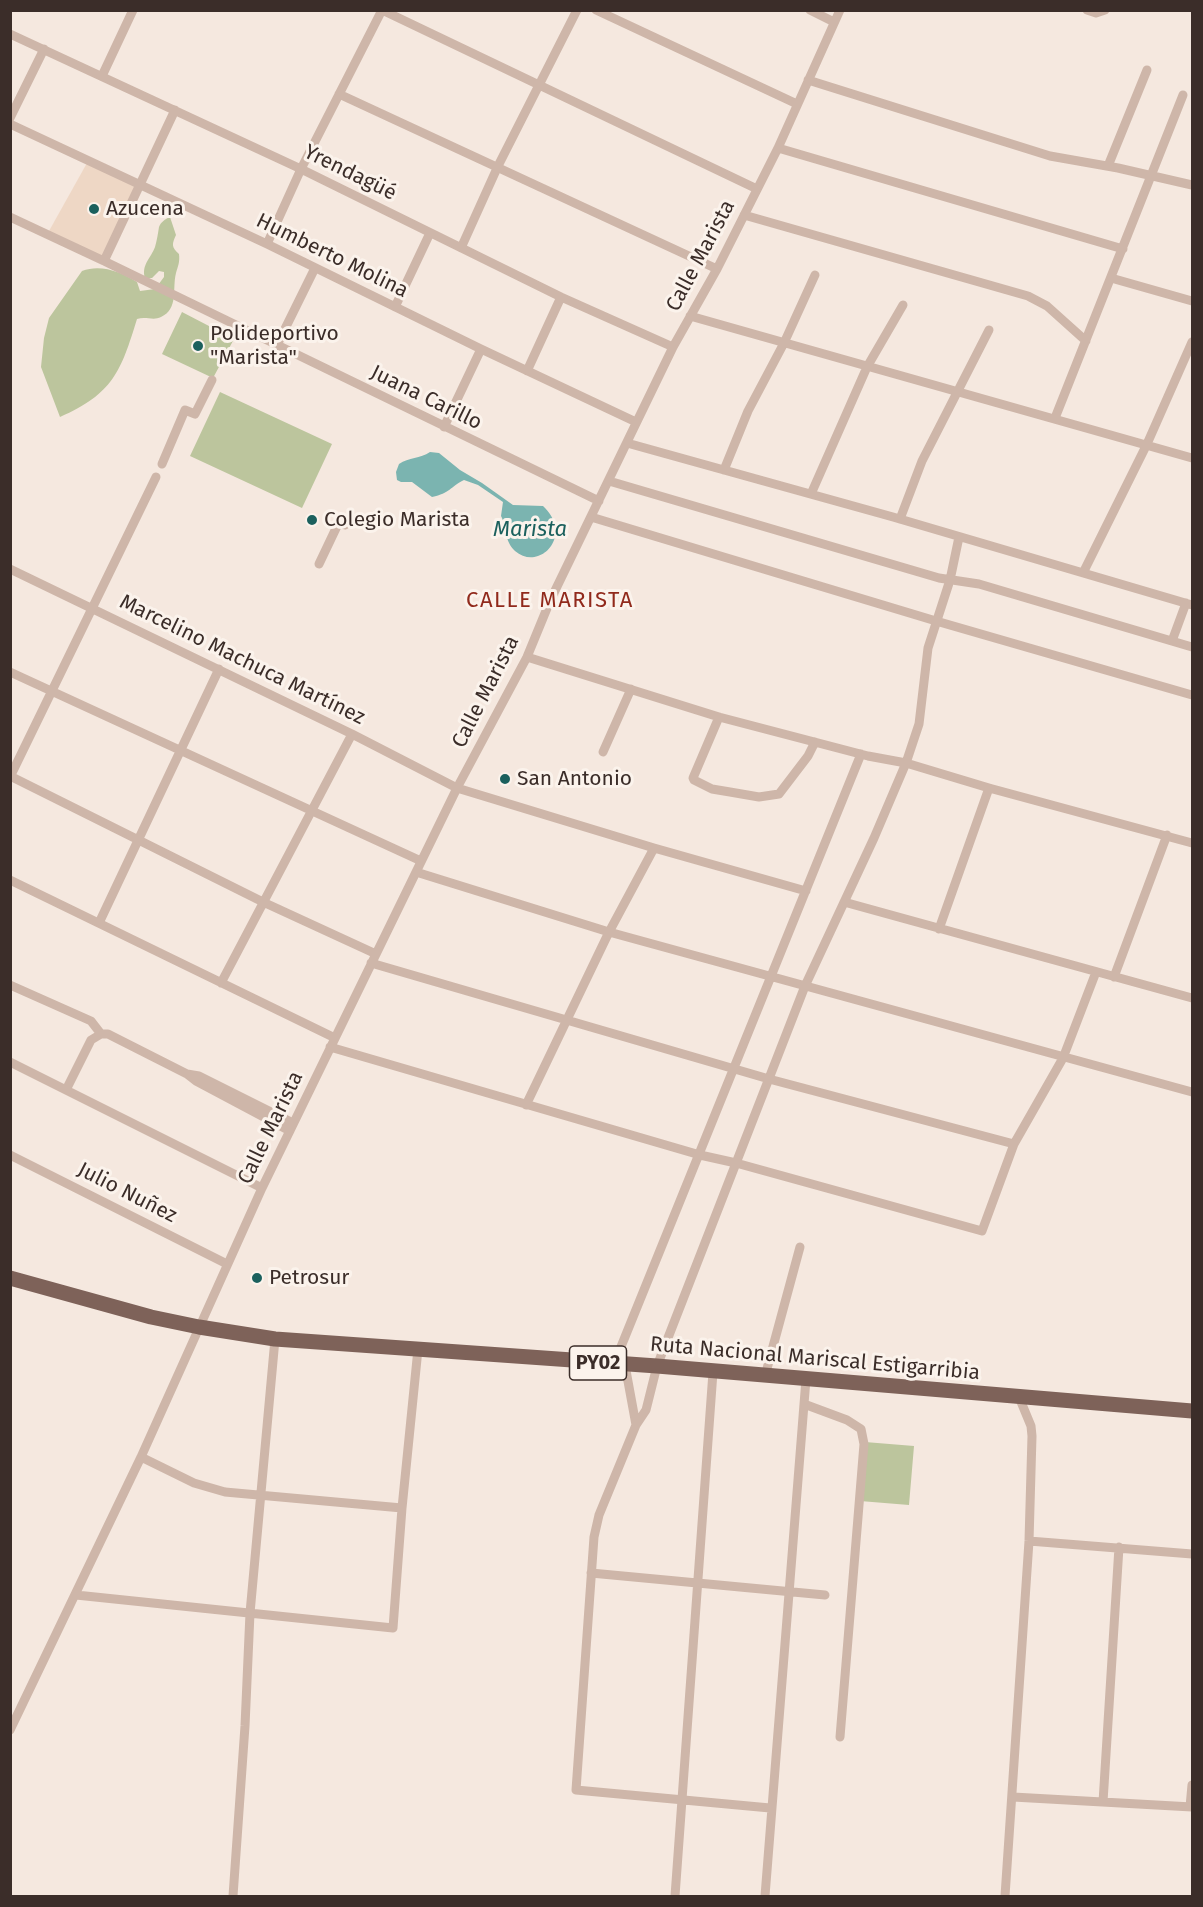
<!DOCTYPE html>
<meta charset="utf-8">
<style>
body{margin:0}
#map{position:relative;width:1203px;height:1907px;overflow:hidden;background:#f5e8df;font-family:"Fira Sans",sans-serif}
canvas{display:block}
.frame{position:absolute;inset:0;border:12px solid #3b2d29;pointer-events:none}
</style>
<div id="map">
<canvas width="1203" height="1907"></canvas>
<div class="frame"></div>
</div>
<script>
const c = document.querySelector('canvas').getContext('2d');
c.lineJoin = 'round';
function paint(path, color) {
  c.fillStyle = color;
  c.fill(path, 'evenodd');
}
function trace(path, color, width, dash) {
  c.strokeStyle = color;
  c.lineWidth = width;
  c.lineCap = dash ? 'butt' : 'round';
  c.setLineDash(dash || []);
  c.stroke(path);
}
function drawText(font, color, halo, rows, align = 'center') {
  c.font = font + ' "Fira Sans",sans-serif';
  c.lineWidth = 6;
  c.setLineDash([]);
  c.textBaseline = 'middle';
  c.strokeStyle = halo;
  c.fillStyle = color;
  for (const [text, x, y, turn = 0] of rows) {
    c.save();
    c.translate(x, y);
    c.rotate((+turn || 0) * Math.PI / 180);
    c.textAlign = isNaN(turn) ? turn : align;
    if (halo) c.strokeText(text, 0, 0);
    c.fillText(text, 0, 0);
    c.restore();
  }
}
const green = new Path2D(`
 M170,217L176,235C172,244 171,247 179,254C180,262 178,266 176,273C172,288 179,309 161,317C153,321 146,316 137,319C121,371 113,394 60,417L41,367L44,338L49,318L82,271C101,264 121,272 137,282L140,291L155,289L164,277V272L159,271L152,278H145C141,265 151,258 155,247C157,240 158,233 159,227C161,222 165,219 170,217Z
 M182,312L234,339L213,378L162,354Z
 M220,392L332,444L302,508L190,456Z
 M865,1442L914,1446L909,1505L860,1501Z`);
const plaza = new Path2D(`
 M87,163L137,186L102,260L49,231Z`);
const water = new Path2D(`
 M430,452L439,453L460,470L482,483L513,505L543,506C575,536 539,572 515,551C504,541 507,527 501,516L503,502L478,485L464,480C450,487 450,493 432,497L412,482H401L397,480L396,472L399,464C409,457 420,459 430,452Z`);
const street = new Path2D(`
 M382,10L757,189
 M596,10L797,104
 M810,10L834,22
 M1087,10L1096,13L1105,10
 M10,34L301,169L561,297L673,347
 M102,76L133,10
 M808,80L1050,156L1118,168L1192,185
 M339,94L717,269
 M10,118L44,49
 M10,124L267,244L481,349L636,422
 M778,148L1123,249
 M1108,166L1147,70
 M744,215L1028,296L1047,306L1086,341
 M10,217L104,261L599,501
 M267,244L301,169L382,10
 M461,248L498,166L577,10
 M104,261L175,110
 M1111,278L1192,301
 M395,307L430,233
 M690,316L1192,458
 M277,345L315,268
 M527,371L561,297
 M1055,418L1183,95
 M444,427L481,349
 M627,443L893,517L1192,605
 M162,464L185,410L195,414L212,380
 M724,470L748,411L784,343L815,275
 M609,481L939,578L979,584L1192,647
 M811,494L867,367L903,305
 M591,517L936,621L1192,695
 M900,519L922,461L989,330
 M319,564L339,522L345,525
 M10,569L352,734L457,788L654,848L806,891
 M1083,573L1147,444L1192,342
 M1172,641L1186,603
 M527,657L719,717L868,756L906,763L989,788L1192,843
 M10,672L421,861
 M719,717L693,778L694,780L712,789L730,792L759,797L779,794L808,756L815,742
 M603,752L631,689
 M10,776L263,902L376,954
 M10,777L156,477
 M416,872L609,932L1192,1092
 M10,880L335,1038
 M844,902L1192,998
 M99,923L219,669
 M939,929L989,788
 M371,963L769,1079L1014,1144
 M1114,977L1167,835
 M221,983L352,734
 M10,985L91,1021L101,1034
 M330,1047L700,1155L736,1163L982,1231L1014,1144L1063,1058L1096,972
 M10,1062L262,1188
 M66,1090L91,1040L101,1034H108L187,1074
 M526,1105L609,932L654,848
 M290,1131L196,1081L187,1074L199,1076L293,1123
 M10,1155L227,1264
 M614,1364L861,754
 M625,1365L636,1425
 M765,1376L800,1247
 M804,1404L847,1420L861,1429L864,1444L840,1737
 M141,1457L194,1483L225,1492L402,1508
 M1029,1541L1192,1554
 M591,1573L825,1595
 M76,1595L393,1628L402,1508L418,1349
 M10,1730L141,1457L262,1188L457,788L527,657L550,601L673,347L717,269L778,148L840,10
 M1013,1797L1192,1807
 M1103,1802L1119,1547
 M1190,1807L1192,1785
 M770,1808L576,1790L594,1537L599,1515L636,1425L646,1410L657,1366L805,986L874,838L906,763L919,724L928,648L950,580L959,537
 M233,1896L245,1726L250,1613L275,1339
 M675,1896L713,1372
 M765,1896L806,1379
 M1005,1896L1029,1541L1032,1436L1031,1426L1019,1397`);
const primary = new Path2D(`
 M10,1278L151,1317L199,1327L275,1339L657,1366L1192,1411`);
const markers = [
 [94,209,6,"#1b605d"],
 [198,346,6,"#1b605d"],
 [312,520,6,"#1b605d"],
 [505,779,6,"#1b605d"],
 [257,1278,6,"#1b605d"]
];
const shields = [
 [598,1363,57]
];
const shieldNames = [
 ["PY02",598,1363]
];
const streetNames = [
 ["Yrendagüé",350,173,26],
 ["Humberto Molina",332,256,26],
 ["Calle Marista",701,256,-62],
 ["Juana Carillo",426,398,26],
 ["Marcelino Machuca Martínez",242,660,26],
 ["Calle Marista",486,692,-63],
 ["Calle Marista",271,1128,-64],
 ["Julio Nuñez",127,1193,27],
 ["Ruta Nacional Mariscal Estigarribia",815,1359,5]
];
const poiNames = [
 ["Azucena",106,209],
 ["Polideportivo",210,334],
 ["\"Marista\"",210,358],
 ["Colegio Marista",324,520],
 ["San Antonio",517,779],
 ["Petrosur",269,1278]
];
const waterNames = [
 ["Marista",530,530]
];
const neighbourhoodNames = [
 ["CALLE MARISTA",550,601]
];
paint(green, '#bcc59d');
paint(plaza, '#eed7c5');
paint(water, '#7bb4b0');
trace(street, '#ceb6a9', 9);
trace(primary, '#7e6259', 15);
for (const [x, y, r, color] of markers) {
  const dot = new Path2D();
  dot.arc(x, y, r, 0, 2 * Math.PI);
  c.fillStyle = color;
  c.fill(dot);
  trace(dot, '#fbf3ec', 2);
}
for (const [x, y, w] of shields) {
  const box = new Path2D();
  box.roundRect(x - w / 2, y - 17, w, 34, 4.5);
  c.fillStyle = '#fbf3ec';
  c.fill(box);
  trace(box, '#3b2d29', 1.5);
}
drawText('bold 20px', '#3b2d29', null, shieldNames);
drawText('21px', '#3b2d29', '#fbf3ec', streetNames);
drawText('21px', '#3b2d29', '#fbf3ec', poiNames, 'left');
drawText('italic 22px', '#1b605d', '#fbf3ec', waterNames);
c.letterSpacing = '1.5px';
drawText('22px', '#912a1c', '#fbf3ec', neighbourhoodNames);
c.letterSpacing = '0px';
</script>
